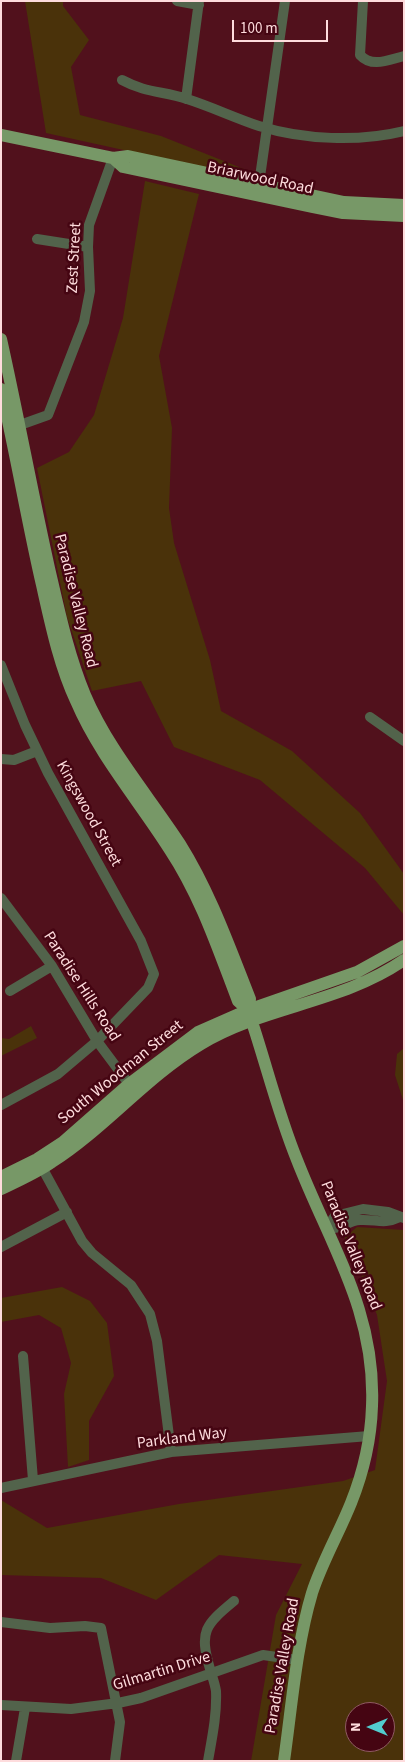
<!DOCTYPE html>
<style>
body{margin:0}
#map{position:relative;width:405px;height:1762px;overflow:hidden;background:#51111c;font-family:"Source Sans 3",sans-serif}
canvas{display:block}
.frame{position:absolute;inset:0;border:2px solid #fedcdd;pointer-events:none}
.north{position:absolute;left:345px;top:1702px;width:50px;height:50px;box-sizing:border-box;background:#450512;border:1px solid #8f5b63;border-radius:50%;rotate:270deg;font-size:14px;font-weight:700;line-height:20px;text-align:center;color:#fedcdd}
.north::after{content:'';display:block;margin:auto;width:18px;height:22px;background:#52cdce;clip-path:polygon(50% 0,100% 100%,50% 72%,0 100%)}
.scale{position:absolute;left:232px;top:20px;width:96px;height:22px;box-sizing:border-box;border:2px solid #fedcdd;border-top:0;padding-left:6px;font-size:15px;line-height:18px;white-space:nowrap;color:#fedcdd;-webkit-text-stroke:4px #450512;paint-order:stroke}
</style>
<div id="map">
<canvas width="405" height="1762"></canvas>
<div class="frame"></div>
<div class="north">N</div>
<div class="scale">100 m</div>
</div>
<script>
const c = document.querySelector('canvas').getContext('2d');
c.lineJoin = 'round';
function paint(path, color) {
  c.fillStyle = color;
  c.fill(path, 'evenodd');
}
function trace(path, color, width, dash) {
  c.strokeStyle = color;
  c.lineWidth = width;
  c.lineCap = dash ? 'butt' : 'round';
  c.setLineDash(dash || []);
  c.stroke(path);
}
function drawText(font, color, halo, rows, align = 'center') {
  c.font = font + ' "Source Sans 3",sans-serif';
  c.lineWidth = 5;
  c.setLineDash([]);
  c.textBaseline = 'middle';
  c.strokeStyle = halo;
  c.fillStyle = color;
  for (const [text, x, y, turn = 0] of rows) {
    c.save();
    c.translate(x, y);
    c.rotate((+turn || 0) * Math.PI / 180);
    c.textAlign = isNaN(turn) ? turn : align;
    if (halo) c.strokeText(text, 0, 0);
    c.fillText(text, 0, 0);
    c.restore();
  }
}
const green = new Path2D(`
 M25,1H63V6L89,40L71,67L80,115L161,136L244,169L242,176L46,133Z
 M145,181L199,194L159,356L172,428L169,508L174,543L210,660L221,711L292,751L360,813L404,874V915L365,868L260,780L174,747L141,681L92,691L67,617L37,468L69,452L94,415L123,318Z
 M31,1026L37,1038L1,1056V1038L9,1039Z
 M404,1048V1103L395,1075L397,1054Z
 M357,1227L404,1230V1761H251L276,1615L302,1564L219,1555L156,1600L101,1578L1,1575V1500L47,1528L179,1504L343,1481L375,1470L387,1381L377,1315L355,1259L345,1243V1237ZM355,1712H385V1742H355Z
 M62,1287L90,1301L107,1323L114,1376L89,1421V1460L68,1467L64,1394L71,1363L61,1328L39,1315L1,1322V1298Z`);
const minor = new Path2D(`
 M177,1L199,5
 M363,1L360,55C372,68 388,60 404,56
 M122,80C146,93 163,91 187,99C212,107 235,118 259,126C304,140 359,142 404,131
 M186,99L199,1
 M258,191L285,1
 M37,239L88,247
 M20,425L48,415L84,322L90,291L88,247L89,225L113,158
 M1,665L25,725L48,773L141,941L154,974L148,988L97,1041L58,1074L1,1105
 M370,717L404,741
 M1,759L14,760L37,751
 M1,898L52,966L97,1041L132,1088
 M10,991L52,966
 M39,1162L82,1241L92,1253L131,1285L150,1314L157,1341L171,1452
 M326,1228L335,1216L363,1209L388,1212L404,1218
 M326,1228C343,1230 346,1221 360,1220C377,1219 383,1225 400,1217
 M1,1247L67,1212
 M23,1356L33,1480
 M1,1488L171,1452L369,1436
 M1,1622L50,1628L85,1626L101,1628L120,1722L115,1761
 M1,1705L71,1709L118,1703L141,1698L263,1655L298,1660
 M16,1761L25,1708
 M208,1761C212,1738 217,1715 216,1691C215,1684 212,1676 210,1669C199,1631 205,1625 234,1601`);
const major = new Path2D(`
 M1,135L113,158L128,156L344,202L404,205
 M113,158L123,167L312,207L343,213L404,216
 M1,339C18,415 32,492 49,568C59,611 68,654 85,695C108,749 148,795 180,844C210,892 229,946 250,999L248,1010C265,1059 277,1111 297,1160C330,1245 376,1311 372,1406C371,1438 363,1473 351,1503C339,1533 322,1562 312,1593C296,1647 292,1705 284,1761
 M1,389C16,454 27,520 42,585C51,625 59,664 76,701C99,755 139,801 170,850C201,897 218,949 238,1001L248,1010
 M1,1177L37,1159L63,1142L129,1084L198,1032L248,1010L357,972L404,946
 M1,1189C18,1181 36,1173 52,1162C105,1128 146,1077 201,1044C264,1006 342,1003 404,960`);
const streetNames = [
 ["Briarwood Road",260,179,12],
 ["Zest Street",75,258,-87],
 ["Paradise Valley Road",75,601,76],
 ["Kingswood Street",88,814,61],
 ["Paradise Hills Road",81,987,57],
 ["South Woodman Street",121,1073,-39],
 ["Paradise Valley Road",350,1246,68],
 ["Parkland Way",182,1439,-7],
 ["Paradise Valley Road",283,1666,-80],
 ["Gilmartin Drive",162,1672,-17]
];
paint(green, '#4a320a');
trace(minor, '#52634b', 10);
trace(major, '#779867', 12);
drawText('16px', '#fedcdd', '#450512', streetNames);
</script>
